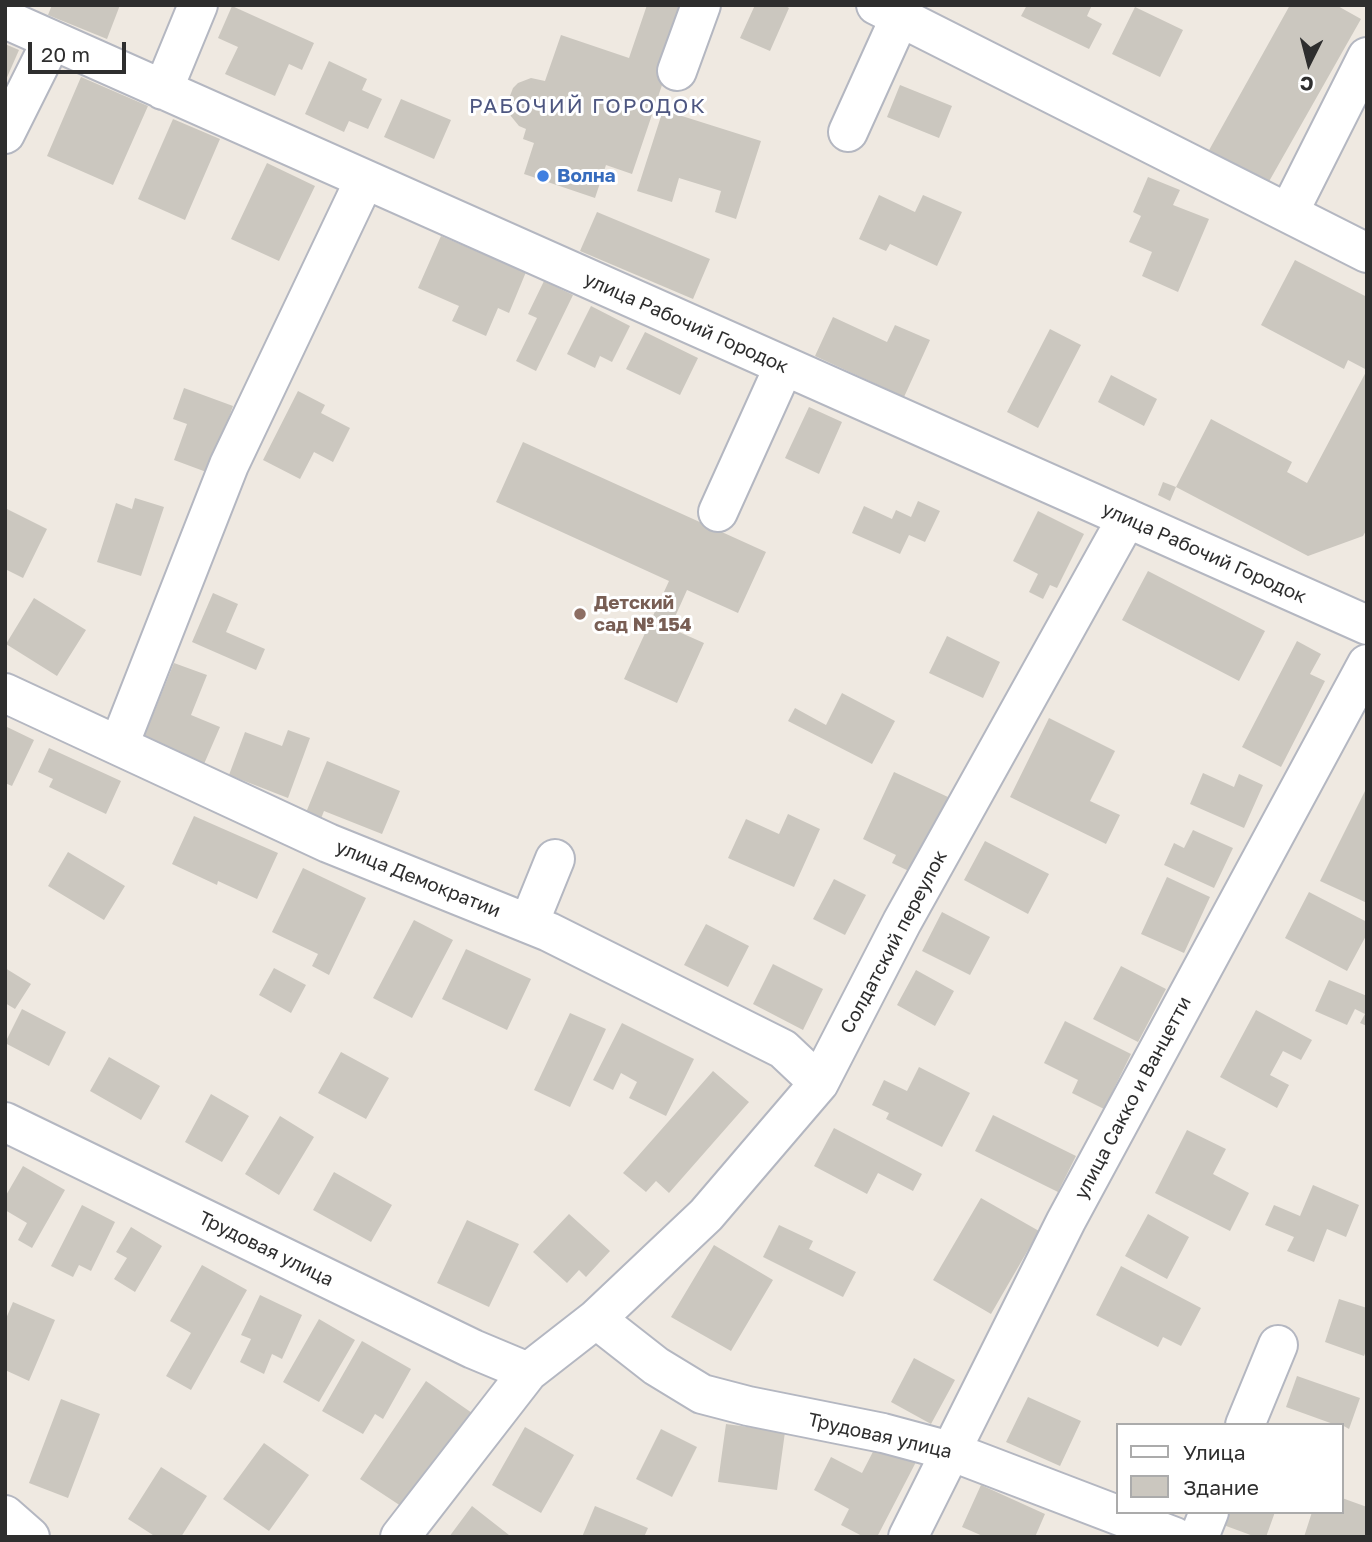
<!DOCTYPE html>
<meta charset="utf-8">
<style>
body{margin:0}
#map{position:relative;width:1372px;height:1542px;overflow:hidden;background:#efe9e1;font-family:"Golos Text",sans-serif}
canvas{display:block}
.frame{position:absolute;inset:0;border:7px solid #2e2e2e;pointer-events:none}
.legend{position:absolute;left:1116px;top:1423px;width:228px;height:91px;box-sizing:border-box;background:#fff;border:2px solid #ababab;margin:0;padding:9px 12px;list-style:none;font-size:21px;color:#2e2e2e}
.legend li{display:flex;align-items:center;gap:14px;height:35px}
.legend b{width:35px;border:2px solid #ababab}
.north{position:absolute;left:1274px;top:28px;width:70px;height:70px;-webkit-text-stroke:5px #fff;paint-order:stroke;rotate:186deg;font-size:19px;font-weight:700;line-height:28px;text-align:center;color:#2e2e2e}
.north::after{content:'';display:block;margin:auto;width:24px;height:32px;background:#2e2e2e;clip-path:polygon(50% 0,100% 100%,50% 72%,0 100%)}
.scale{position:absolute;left:28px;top:42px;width:98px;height:32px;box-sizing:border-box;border:4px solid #2e2e2e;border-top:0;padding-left:9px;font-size:21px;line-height:24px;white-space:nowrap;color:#2e2e2e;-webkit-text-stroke:5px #fff;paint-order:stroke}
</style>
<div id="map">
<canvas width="1372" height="1542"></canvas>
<div class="frame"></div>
<ul class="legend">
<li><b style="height:9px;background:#fff"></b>Улица</li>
<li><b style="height:19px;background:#cbc7bf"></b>Здание</li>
</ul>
<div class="north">С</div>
<div class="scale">20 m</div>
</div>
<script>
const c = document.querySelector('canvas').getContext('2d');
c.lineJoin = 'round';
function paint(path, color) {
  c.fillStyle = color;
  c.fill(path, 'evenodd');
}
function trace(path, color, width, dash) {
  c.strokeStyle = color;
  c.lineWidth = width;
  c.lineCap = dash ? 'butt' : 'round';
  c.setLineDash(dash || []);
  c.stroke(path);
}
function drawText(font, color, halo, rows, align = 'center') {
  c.font = font + ' "Golos Text",sans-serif';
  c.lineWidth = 6;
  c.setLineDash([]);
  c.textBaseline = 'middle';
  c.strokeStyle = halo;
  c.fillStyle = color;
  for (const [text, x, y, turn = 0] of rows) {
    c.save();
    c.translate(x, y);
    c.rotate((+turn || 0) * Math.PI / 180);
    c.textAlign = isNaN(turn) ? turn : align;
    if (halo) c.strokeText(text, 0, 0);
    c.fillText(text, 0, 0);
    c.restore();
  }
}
const building = new Path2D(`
 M52,5H120L107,39L48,15Z
 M647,5H689L632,174L606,165L595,198L524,174L534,143L523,139L526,129L519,126L510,115L508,101L513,88L518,83L531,78L545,81L561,35L629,58Z
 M755,5H784L789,8L770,51L740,38Z
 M1027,5H1092L1087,16L1102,24L1089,49L1021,16Z
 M1290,5H1336L1361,19L1267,185L1208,152Z
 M232,6L314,43L302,70L289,64L275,96L225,74L238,47L218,38Z
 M1135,7L1183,30L1160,77L1112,54Z
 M5,44L19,50L5,82Z
 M329,61L367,79L362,90L382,99L368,129L349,121L344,132L305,114Z
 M81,77L148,106L113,185L47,156Z
 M900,85L952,106L939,138L887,117Z
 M401,99L451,120L434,159L384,137Z
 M663,110L761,141L736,219L715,212L721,191L679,178L672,202L637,191Z
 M173,119L220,139L185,220L138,199Z
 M267,163L315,186L279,261L231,239Z
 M1148,177L1180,190L1173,205L1209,219L1178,292L1142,276L1152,252L1129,242L1141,216L1133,212Z
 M879,195L915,212L923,195L962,212L937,266L890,244L886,251L859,239Z
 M597,212L710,259L693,299L580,251Z
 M441,236L526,272L509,313L498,308L486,336L452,321L459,306L418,288Z
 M1295,260L1367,297V370L1348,360L1344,369L1261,325Z
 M544,281L573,295L536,371L516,361L537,318L528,314Z
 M591,306L630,326L612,362L600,356L595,368L567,354Z
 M833,317L887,342L895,325L930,340L904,397L815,356Z
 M1050,329L1081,345L1038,428L1007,412Z
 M645,332L698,358L680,395L626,369Z
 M1367,370V529L1363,536L1308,556L1176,487L1211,419L1292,462L1287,472L1307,483Z
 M1111,375L1157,399L1144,426L1098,402Z
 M184,388L233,406L209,473L174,460L187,424L173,419Z
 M298,391L325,405L321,413L350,428L333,462L314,452L300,479L263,460Z
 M809,407L842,422L819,474L785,458Z
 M523,442L766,552L738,613L687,590L670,628L704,643L677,703L624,679L669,581L496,502Z
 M1163,482L1176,487L1170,501L1158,495Z
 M135,498L164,507L141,576L97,562L116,503L132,509Z
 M918,501L940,511L925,542L909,535L900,554L852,533L864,506L892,519L896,510L911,517Z
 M5,508L47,529L23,578L5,569Z
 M1038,511L1084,534L1057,588L1050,585L1043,599L1029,592L1038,574L1013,561Z
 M1148,571L1265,631L1239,681L1122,620Z
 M213,593L238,604L226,632L265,649L256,670L192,642Z
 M34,598L86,630L57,676L6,644Z
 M947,636L1000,662L983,698L929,673Z
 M1297,641L1321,654L1310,674L1325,681L1281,767L1242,747Z
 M174,663L207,675L191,715L220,727L204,764L143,739Z
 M842,693L895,721L872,764L788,721L795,708L826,725Z
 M1049,718L1115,751L1090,801L1120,815L1106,844L1010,797Z
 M5,726L34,740L12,786L5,783Z
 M288,730L310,738L288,798L229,775L245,732L282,746Z
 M49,748L121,781L106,814L49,787L53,779L38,772Z
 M327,761L400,791L382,834L324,811L320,821L305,815Z
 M894,772L948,797L913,873L892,863L896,855L863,839Z
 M1203,773L1234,787L1239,774L1263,785L1244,828L1190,804Z
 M1367,787V903L1320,881Z
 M788,814L820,829L794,887L728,858L746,819L779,834Z
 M194,816L278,853L257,899L218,881L217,885L172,864Z
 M1193,830L1233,848L1214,888L1164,865L1174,843L1184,848Z
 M985,841L1049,874L1028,914L964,880Z
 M68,852L125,886L104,920L48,886Z
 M303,868L366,898L329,975L312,966L318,954L272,932Z
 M1167,877L1210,897L1184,953L1141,934Z
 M834,879L866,895L845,935L813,919Z
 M1309,892L1367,922V934L1347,971L1285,938Z
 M942,912L990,937L970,975L922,951Z
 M414,920L453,940L412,1018L373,998Z
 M706,924L749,946L728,987L684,965Z
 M466,949L531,979L507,1030L442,999Z
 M773,964L823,989L803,1030L753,1004Z
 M1121,966L1166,989L1138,1042L1093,1019Z
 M5,968L31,984L15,1009L5,1003Z
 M274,968L306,985L291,1013L259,995Z
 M916,970L954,991L935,1026L897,1005Z
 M1329,980L1367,996V1026L1360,1023L1365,1014L1355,1009L1347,1025L1315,1011Z
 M22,1009L66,1032L49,1066L5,1043Z
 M1256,1010L1312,1040L1301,1060L1283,1051L1270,1075L1289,1085L1277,1108L1220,1077Z
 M570,1013L606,1029L570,1107L534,1090Z
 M1065,1021L1131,1054L1104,1109L1072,1093L1078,1080L1044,1063Z
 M622,1023L694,1059L666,1116L629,1098L637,1082L621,1073L613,1090L593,1080Z
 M341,1052L389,1078L366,1119L318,1093Z
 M109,1057L160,1086L141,1120L90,1091Z
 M919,1067L970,1093L942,1147L886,1119L889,1113L872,1105L884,1080L907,1091Z
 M713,1071L749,1102L669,1193L656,1181L646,1192L623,1173Z
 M211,1094L249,1116L222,1162L185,1142Z
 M993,1115L1076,1156L1058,1192L975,1151Z
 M280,1116L314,1137L279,1195L245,1174Z
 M834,1128L922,1174L913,1191L878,1173L867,1194L814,1166Z
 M1187,1130L1226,1149L1213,1174L1249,1193L1230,1231L1155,1193Z
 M23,1166L65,1190L32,1248L18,1240L27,1223L5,1210V1197Z
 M334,1172L392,1205L371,1242L313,1210Z
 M1313,1185L1359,1205L1346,1237L1327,1229L1314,1262L1287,1251L1294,1237L1265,1225L1274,1205L1300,1216Z
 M981,1198L1039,1231L991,1314L933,1280Z
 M82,1205L115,1222L91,1271L79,1265L73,1277L51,1266Z
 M569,1214L610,1251L586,1277L579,1270L567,1283L533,1252Z
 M1148,1214L1189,1237L1167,1279L1125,1256Z
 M467,1220L519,1244L489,1307L437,1283Z
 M779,1225L813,1241L809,1249L856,1272L843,1297L763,1257Z
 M131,1227L162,1246L135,1292L114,1279L127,1258L116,1252Z
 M714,1245L773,1280L731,1351L671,1317Z
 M202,1265L247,1290L191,1390L166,1376L191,1333L170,1321Z
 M1121,1266L1201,1308L1181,1346L1163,1337L1158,1347L1096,1315Z
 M260,1295L302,1315L282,1359L272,1354L264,1374L240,1362L251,1339L241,1335Z
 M1339,1299L1367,1308V1348L1364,1356L1325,1342Z
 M13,1302L55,1320L29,1381L5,1370V1321Z
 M319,1319L355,1340L319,1402L283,1382Z
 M362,1341L411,1369L383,1419L375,1414L363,1434L322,1411Z
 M914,1358L955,1380L931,1424L891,1402Z
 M1297,1376L1360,1398L1349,1429L1342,1425H1336L1286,1407Z
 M426,1381L472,1413L407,1510L360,1479Z
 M1028,1397L1081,1421L1060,1466L1006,1442Z
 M61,1399L100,1414L68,1498L29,1483Z
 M726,1424L785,1432L777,1490L718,1482Z
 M525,1427L574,1455L541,1513L492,1485Z
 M661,1429L697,1447L672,1497L636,1479Z
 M878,1442L916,1462L877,1537H864L841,1525L849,1509L814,1490L831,1457L862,1473Z
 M264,1443L309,1475L269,1531L223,1499Z
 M161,1467L207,1496L181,1537H156L128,1519Z
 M981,1485L1045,1514L1035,1537H985L962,1527Z
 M1342,1498L1367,1507V1537H1304L1312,1512H1342Z
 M472,1506L509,1535L507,1537H449Z
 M595,1506L648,1528L644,1537H582Z
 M1222,1512H1275L1266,1537H1256L1218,1523Z`);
const minor = new Path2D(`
 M876,5L1367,253
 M5,19L1367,625
 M677,71L701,5
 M163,90L198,5
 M848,132L900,17
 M5,134L52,40
 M1289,212L1367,57
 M718,512L784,366
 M5,693L328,843L549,932L783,1049L819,1083
 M119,745L229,465L364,181
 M529,923L555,859
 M5,1122L473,1349L528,1372
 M596,1319L656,1366L702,1394L748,1406L883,1433L950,1451L1175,1537
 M1245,1425L1278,1345
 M5,1515L30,1537
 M400,1537L528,1372L596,1319L706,1215L819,1083L902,922L1127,518
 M908,1537L1066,1221L1367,664
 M1199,1537L1209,1512`);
const markers = [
 [543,176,7,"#3f7fe0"],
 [580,614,7,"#8d6e63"]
];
const shopNames = [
 ["Волна",557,176]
];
const streetNames = [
 ["улица Рабочий Городок",686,323,24],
 ["улица Рабочий Городок",1204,553,24],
 ["улица Демократии",418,879,22],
 ["Солдатский переулок",894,942,-62],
 ["улица Сакко и Ванцетти",1133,1098,-62],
 ["Трудовая улица",266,1249,26],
 ["Трудовая улица",880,1436,13]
];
const educationNames = [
 ["Детский",594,603],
 ["сад № 154",594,625]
];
const neighbourhoodNames = [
 ["РАБОЧИЙ ГОРОДОК",588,106]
];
paint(building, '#cbc7bf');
trace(minor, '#b4b7c1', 42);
trace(minor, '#fff', 38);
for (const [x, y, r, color] of markers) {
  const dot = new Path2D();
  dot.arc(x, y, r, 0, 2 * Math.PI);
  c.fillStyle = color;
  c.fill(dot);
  trace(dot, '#fff', 2.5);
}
drawText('bold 19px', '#366cbe', '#fff', shopNames, 'left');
drawText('19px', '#2e2e2e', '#fff', streetNames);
drawText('bold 19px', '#785e54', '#fff', educationNames, 'left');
c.letterSpacing = '2px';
drawText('21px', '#4d5680', '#fff', neighbourhoodNames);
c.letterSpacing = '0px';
</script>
